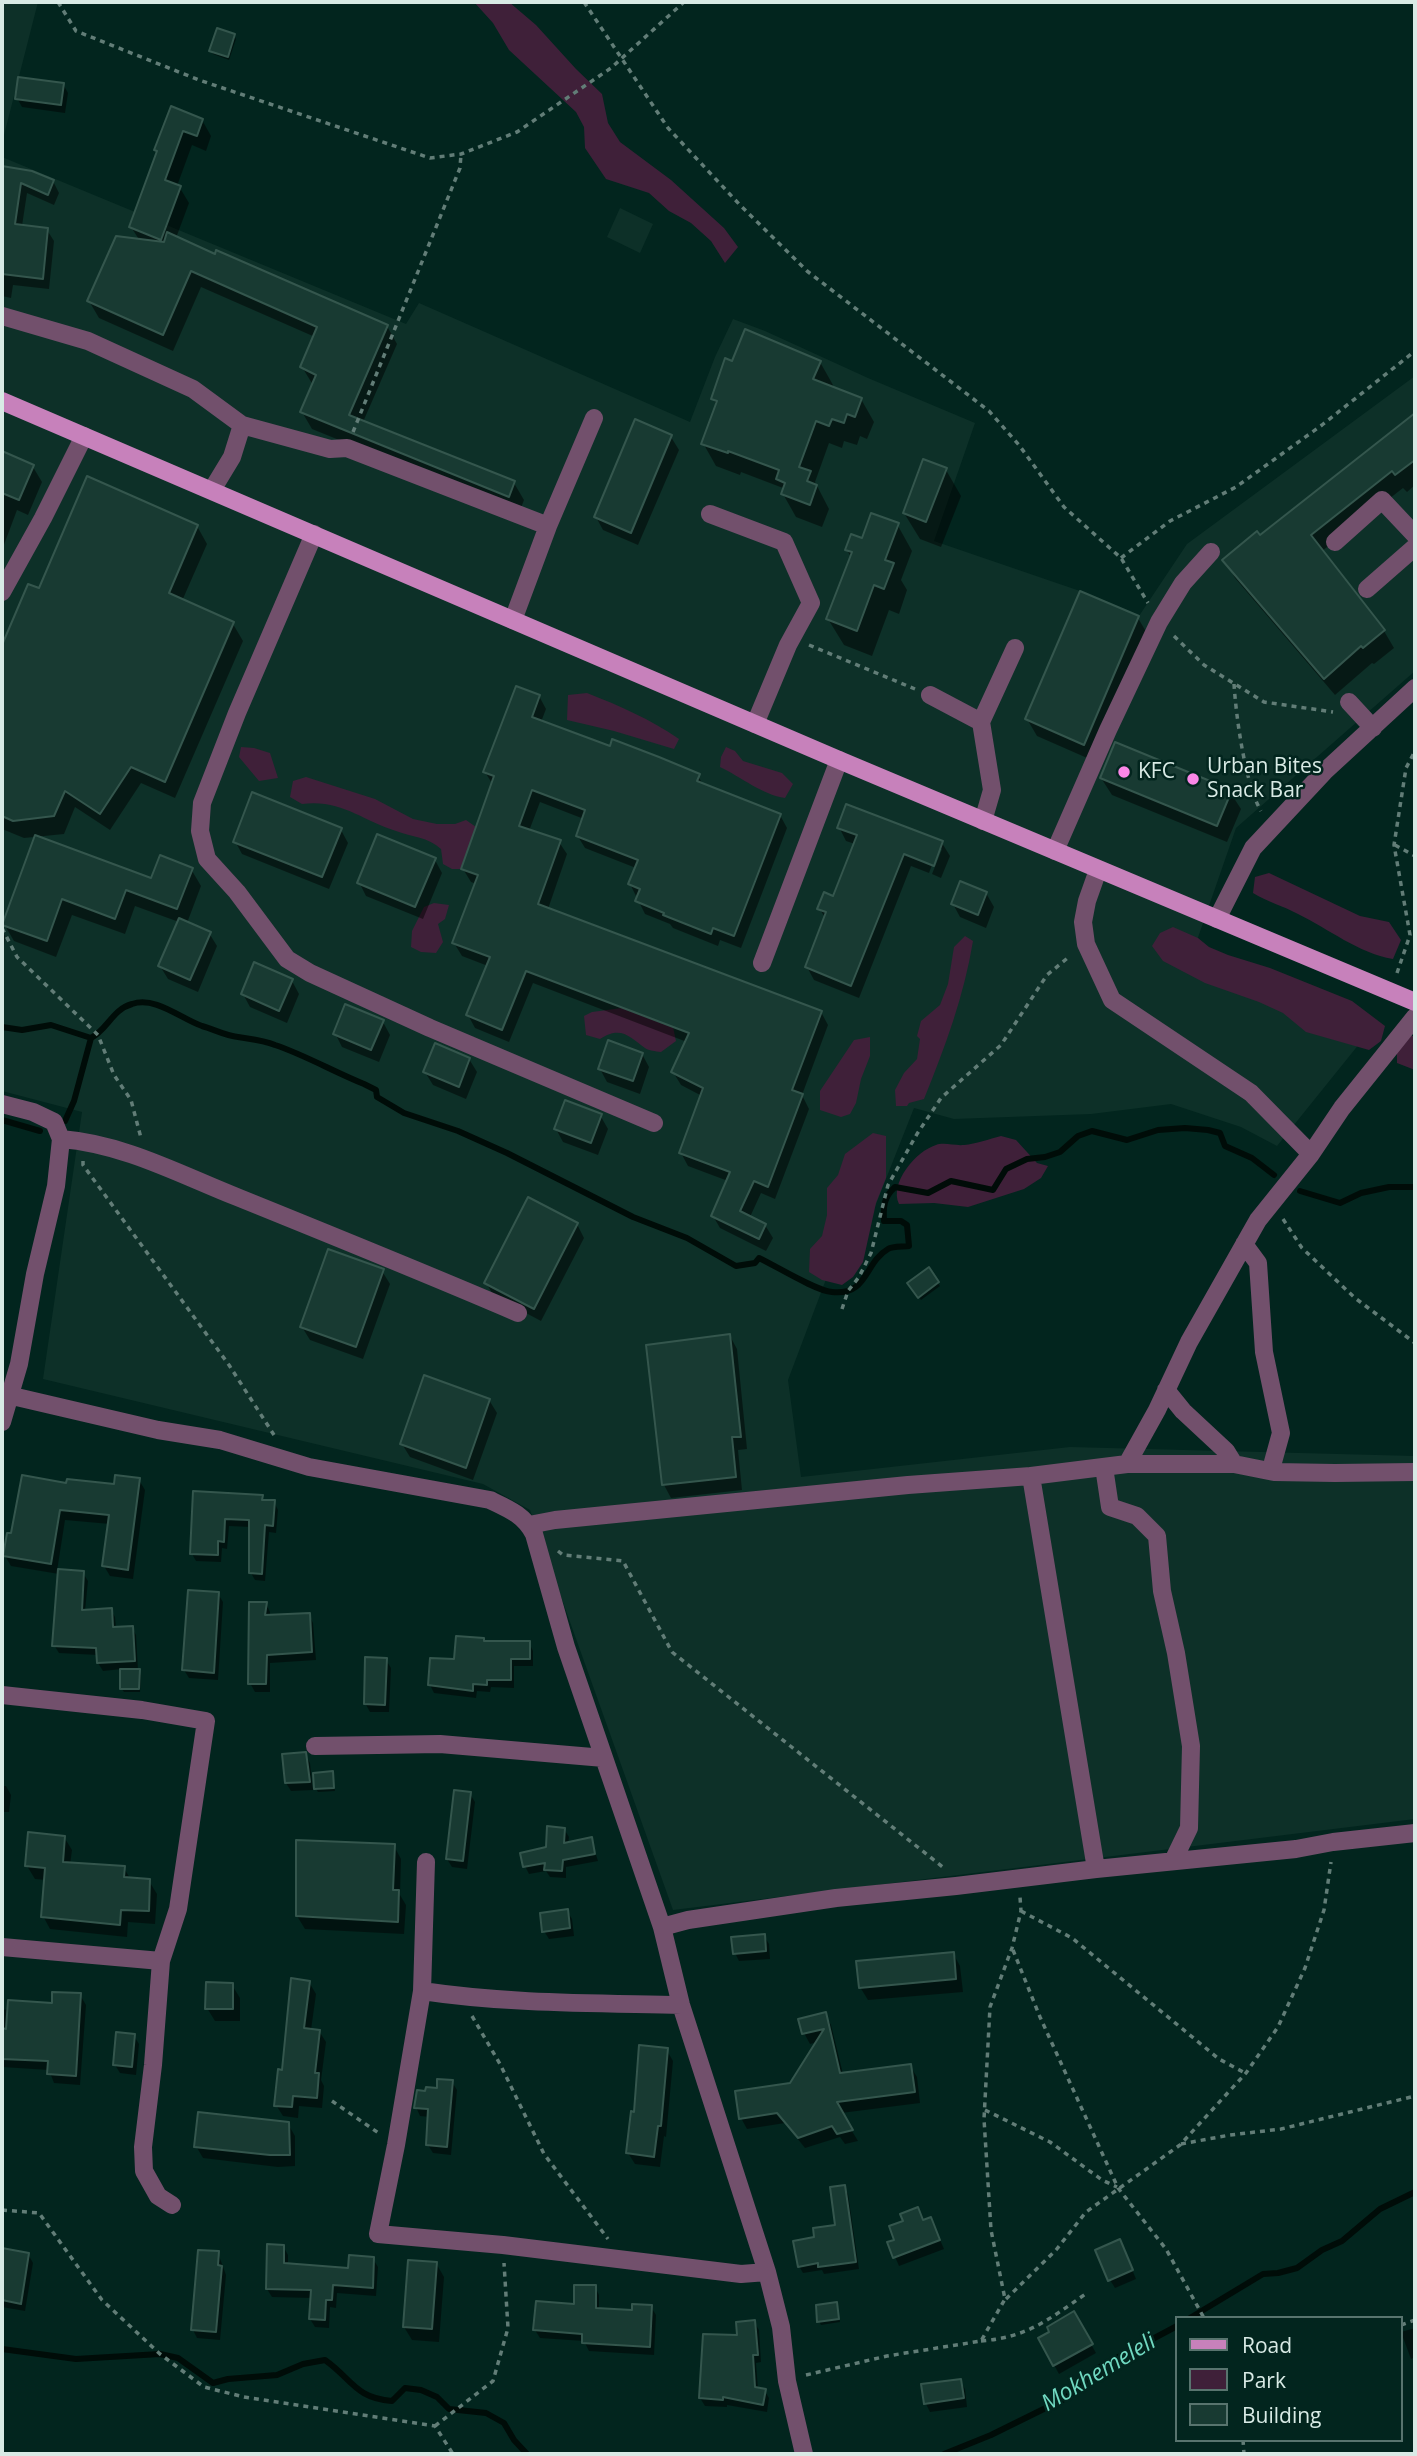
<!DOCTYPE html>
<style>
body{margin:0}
#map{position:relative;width:1417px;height:2456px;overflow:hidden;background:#02251e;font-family:"Open Sans",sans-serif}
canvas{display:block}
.frame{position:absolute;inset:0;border:4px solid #d8eae5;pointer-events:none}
.legend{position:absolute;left:1175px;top:2316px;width:228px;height:126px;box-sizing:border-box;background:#02251e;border:2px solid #58746e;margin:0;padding:9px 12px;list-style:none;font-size:21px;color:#d8eae5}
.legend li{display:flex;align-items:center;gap:14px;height:35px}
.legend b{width:35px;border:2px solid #58746e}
</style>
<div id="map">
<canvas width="1417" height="2456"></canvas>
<div class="frame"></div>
<ul class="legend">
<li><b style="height:9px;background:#c781bb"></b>Road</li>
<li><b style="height:19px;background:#3f2039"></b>Park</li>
<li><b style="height:19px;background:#183a32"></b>Building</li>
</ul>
</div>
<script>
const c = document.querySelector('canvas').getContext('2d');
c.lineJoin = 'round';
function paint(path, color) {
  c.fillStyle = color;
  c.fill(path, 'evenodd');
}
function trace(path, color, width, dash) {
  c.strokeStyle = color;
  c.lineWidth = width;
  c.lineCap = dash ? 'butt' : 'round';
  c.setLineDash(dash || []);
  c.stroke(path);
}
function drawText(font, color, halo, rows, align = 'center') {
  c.font = font + ' "Open Sans",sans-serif';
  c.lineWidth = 5;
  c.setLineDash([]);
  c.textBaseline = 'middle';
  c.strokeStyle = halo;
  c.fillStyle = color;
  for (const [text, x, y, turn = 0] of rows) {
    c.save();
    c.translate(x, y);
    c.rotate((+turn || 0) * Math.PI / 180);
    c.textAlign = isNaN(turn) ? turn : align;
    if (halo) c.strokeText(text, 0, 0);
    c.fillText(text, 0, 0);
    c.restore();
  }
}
const built = new Path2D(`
 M2,2H38L2,143Z
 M2,157L406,324L419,303L690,422L715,357L733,319L765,331L868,378L975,423L934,541L1080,591L1139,616L1187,544L1415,376V671L1236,828L1194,949L1368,1033L1277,1146L1241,1127L1171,1104L1091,1114L954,1119L914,1108L846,1280L828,1274L788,1380L801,1477L1070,1447L1415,1456V1819L673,1910L530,1510L483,1484L43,1379L82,1112L2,1091Z
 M620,208L653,224L640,253L607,237Z`);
const green = new Path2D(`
 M474,2H509L536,25L576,69L602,94L608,123L620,142L671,180L724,228L738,247L725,263L711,241L691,223L669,211L649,193L606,179L585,148L584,127L576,112L509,50L493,23Z
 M587,693C620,706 650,719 679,739L674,749L614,731L567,720L568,695Z
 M241,747L254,748L270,753L278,778L259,781L239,757Z
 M726,747L735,751L743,761L782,773L793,784L785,798C763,795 741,777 720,767L721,757Z
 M306,777L375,799L413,819L437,824H455L466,820L476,827L461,869H452L443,864L441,849C428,837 412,837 396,831C361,820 341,799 302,804L290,797L293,781Z
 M1269,873L1360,916L1389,922L1401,940L1393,959C1358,953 1329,929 1298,914C1283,906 1268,902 1253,893L1255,877Z
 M434,903L449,905L445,919L438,924L443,942L436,953L421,952L411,947L412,931L424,907Z
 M1173,927L1198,938L1209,947L1228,955L1270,968L1352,1001L1385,1026L1381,1041L1369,1050L1306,1032L1283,1013L1259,1002L1205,983L1163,961L1152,946L1160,933Z
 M965,936L973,941C964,996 945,1047 924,1099L909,1103L907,1106H896L895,1090L904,1073L917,1059L920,1039L917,1036L921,1021L940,1005L948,984L954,947Z
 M622,1008L673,1027L676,1041L661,1052C655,1051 649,1051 645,1048C630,1037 621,1025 600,1039L586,1035L584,1016L592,1012Z
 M1411,1036H1415V1070L1397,1063V1052Z
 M870,1037V1056L861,1079L856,1103L850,1114L841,1117L820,1110V1091L854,1040Z
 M873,1133L886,1136V1178L876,1203L863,1262L853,1277L842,1285L822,1280L809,1272L810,1249L822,1236L827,1215V1188L838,1175L845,1154Z
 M1001,1136L1016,1140L1037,1163L1048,1166L1041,1178L1024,1189L968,1207L934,1203L899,1204C889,1183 916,1151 936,1145C944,1142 955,1146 964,1145C976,1144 989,1139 1001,1136Z`);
const shadow = new Path2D(`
 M234,36L236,39L229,60L213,54L211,51Z
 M63,84L68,93L65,113L22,107L17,98Z
 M172,108L202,120L211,136L206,151L192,145L177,186L180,188L189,203L176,238L387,326L397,344L363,422L514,483L524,500L519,513L312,429L302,412L313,385L302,367L315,337L201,287L173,351L99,318L89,301L140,241L131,227L158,154L156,150Z
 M2,167L31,172L53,181L59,193L54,205L27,193L22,226L47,230L54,241L49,289L13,285L11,298L2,296Z
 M820,362L833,385L832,388L861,399L874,422L867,439L860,436L857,445L844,441L842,448L829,443L815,482L829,509L822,527L796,517L783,494V488L741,472L740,475L716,466L703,443L717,406L713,398L733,363Z
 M1415,420V485L1407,492L1403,488L1322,551L1384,631L1394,648L1374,664L1372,663L1335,695L1235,578L1225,560L1260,537Z
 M671,437L679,450L638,545L603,530L596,517Z
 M2,453L33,467L42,482L28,515L17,510L2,550Z
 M946,470L961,496L941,547L920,539L904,513Z
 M897,524L912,551L901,580L907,590L899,614L889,610L872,656L844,645L828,619L851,557L847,550Z
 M197,526L207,544L182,601L233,624L243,641L175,798L141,783L110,830L75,807L64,834L24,838L2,829V649L29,586L40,591Z
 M1138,618L1148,635L1094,761L1037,736L1027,719Z
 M539,696L546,709L541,722L611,748L698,776L704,786L780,815L787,828L741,948L720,940L718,946L673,928L670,924L645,914L630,884L636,868L585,848L577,835L584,819L540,802L529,831L559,842L567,854L548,909L821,1012L828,1025L802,1095L809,1109L775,1199L761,1193L750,1217L765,1225L773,1238L766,1251L720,1228L713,1216L728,1181L688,1166L681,1153L702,1096L681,1085L673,1072L687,1042L533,983L509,1042L475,1028L468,1015L488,966L462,956L454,943L477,884L471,882L463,869L493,785L485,772Z
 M1101,778L1230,792L1241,809L1227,842L1112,795Z
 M839,827L942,843L950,856L941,878L932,874L942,849H938L929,873L911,866L859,998L814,980L807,967L826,919L819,908L834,898L855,844L846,841Z
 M341,830L348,843L329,889L242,854L235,841Z
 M36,837L152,881L191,869L201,886L187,923L209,933L217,946L198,992L168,979L160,966L179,922L135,906L125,934L72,915L56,957L14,941L4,924Z
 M435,860L442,873L423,919L366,896L359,882Z
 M986,893L994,907L986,928L960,917L953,904Z
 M2,931L5,936L2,965Z
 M292,981L299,994L287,1023L250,1007L243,994Z
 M383,1022L390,1035L379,1062L342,1047L335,1033Z
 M642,1054L649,1067L640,1094L607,1082L600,1069Z
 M469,1059L477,1072L466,1099L433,1085L425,1072Z
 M600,1115L608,1129L598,1155L563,1142L556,1129Z
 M577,1224L584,1238L541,1321L494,1296L486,1283Z
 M928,1270L940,1286L921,1300L909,1284Z
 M382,1271L390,1284L363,1359L310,1340L302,1327Z
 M730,1336L737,1349L747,1449L738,1450L742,1490L671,1498L664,1485Z
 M489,1400L497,1413L473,1480L410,1457L402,1444Z
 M139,1480L145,1490L133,1579L110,1576L104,1566L110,1524L65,1520L57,1571L83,1573L88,1581L85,1611L111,1610L115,1617L116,1628H132L136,1635L138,1670L141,1675L140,1692H124L121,1688L122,1669L103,1671L98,1663V1655L59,1653L54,1645L59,1574L11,1566L5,1556L13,1535L68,1485L115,1486Z
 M195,1493L262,1496L265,1502H274L278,1510L276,1533L269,1532L265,1581L255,1580L251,1573V1527L229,1526L227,1549L222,1548L221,1562L196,1561L192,1554Z
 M218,1594L223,1602L218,1680L189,1678L184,1670Z
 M266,1604L270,1612V1616L309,1615L313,1623L316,1660L270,1663V1692H255L250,1683Z
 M485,1643H529L533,1651V1666H514V1688L491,1687L490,1692L477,1691L476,1698L434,1693L430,1685L456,1661Z
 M386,1660L391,1668L389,1712H370L365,1703Z
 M305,1754L310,1763L313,1790L291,1791L286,1783Z
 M332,1773L335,1791L318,1792L315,1787Z
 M2,1786H6L11,1795L9,1812H2Z
 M470,1794L475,1802L467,1869L452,1867L447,1859Z
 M564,1829L569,1837L568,1844L591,1839L598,1861L566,1867V1878L550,1877L546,1871L529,1874L525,1866L547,1849Z
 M64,1837L72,1850L70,1865L124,1868L131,1880L149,1881L157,1894L155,1924L128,1922L127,1937L50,1929L43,1916L46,1880L35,1879L27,1866Z
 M394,1846L401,1859L400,1895L406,1905L404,1934L305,1929L297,1916Z
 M567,1911L572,1919L574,1936L549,1939L544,1931Z
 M764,1936L769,1944L770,1959L739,1961L735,1953Z
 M953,1953L960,1966L963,1992L868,2000L860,1987Z
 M309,1982L316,1994L311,2030L319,2031L326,2042L321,2080L324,2086L322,2108L299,2106L298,2118L283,2116L276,2105Z
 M232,1985L240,1998V2021H215L207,2008Z
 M80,1995L86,2005L80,2085L54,2083L49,2070L2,2067V2010L53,2004Z
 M825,2014L831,2025L843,2074L910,2066L917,2077L920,2103L841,2113L858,2141L845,2144L840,2137L805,2148L785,2123L747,2129L741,2118L791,2084L818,2042L810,2044L804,2033Z
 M134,2036L139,2044L136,2075L120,2073L115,2065Z
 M666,2049L673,2061L666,2137L664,2136L660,2167L635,2164L628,2153Z
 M452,2082L457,2090L451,2155L433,2153L428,2145L430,2117L420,2116L416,2107Z
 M288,2124L295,2136V2166L278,2167L203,2158L196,2146Z
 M844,2187L848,2194L859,2269L824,2274L822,2270L803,2273L799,2266L816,2238L837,2226Z
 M918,2209L924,2222L931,2219L944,2249L899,2266L889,2243L896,2241Z
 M283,2246L288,2255V2265L349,2270L373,2259L378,2267L376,2296L337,2293L336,2308L330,2307L329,2328L315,2327L310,2319L312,2298L272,2297L267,2289Z
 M2,2250L28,2254L33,2263L25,2311L2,2307Z
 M1124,2250L1136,2279L1115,2288L1110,2280Z
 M218,2253L226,2275L220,2340L197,2338L193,2330Z
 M436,2263L444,2277L439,2342L412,2340L404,2327Z
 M595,2287L599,2295V2310L633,2312L651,2307L656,2315L654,2355L589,2351L584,2341L540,2338L535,2330L575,2306Z
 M836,2304L840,2322L821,2325L819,2321Z
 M1074,2314L1096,2353L1059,2374L1040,2339Z
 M754,2322L759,2330L761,2362L756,2363L758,2389L764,2390L769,2398L767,2412L727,2405V2407L705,2406L700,2398L739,2337Z
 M1415,2328V2357L1411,2359L1401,2332Z
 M960,2381L965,2389L967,2407L930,2412L926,2404Z`);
const stream = new Path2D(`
 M2,1027L22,1030L51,1025L91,1038C107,1030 113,1009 132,1004C156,996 181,1019 202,1026C213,1029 226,1036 238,1037C250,1039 263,1040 275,1045C305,1055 334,1072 364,1084L376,1090L377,1097L404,1113L458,1131L507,1153L633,1217L687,1238L736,1266L755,1263L759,1258C776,1266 816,1291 832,1292C868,1296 864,1263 888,1249C893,1246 903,1247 909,1246L907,1225L901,1221H884C883,1206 884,1197 895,1187L928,1193L951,1181L993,1190L1006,1169L1027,1159L1045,1157L1060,1152L1078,1136L1092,1131L1127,1140L1158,1130L1185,1128L1208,1130L1220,1133L1225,1146L1252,1158L1274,1175
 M2,1120L40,1131
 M65,1121L74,1101L91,1038
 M1300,1191L1340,1203L1361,1193L1389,1187H1415
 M1190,2318L1263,2274L1278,2273L1297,2268L1322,2250L1342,2241L1380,2209L1415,2192
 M2,2349L76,2359L160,2354L178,2358L213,2383L228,2379L277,2375L303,2364L325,2360C352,2379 355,2398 392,2401L405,2388L421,2390L437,2397L449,2409L486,2413L504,2423L514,2440L527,2454
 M944,2454L991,2435L1066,2398L1100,2367L1177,2326`);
const building = new Path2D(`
 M217,28L235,34L228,57L209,51Z
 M18,77L64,83L61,105L15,99Z
 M171,106L203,119L197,136L183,131L165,180L181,186L161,240L129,227L157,151L154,150Z
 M2,166L32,171L54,180L48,195L21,183L15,224L48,228L43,279L2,274Z
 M167,232L215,254L216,250L388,325L349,415L515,481L509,497L300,412L316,375L300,367L317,327L191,271L163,335L87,301L116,236L164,242Z
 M745,329L821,361L813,379L862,398L855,417L847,414L844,423L832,419L829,426L816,421L799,467L811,471L807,481L817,485L810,505L781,494L785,483L776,479L779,470L728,451V453L701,444L717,401L711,399L725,358L732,361Z
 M1415,413V460L1395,475L1392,471L1311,535L1385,630L1363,648L1361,646L1324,679L1222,560L1257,531L1260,535Z
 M635,419L672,435L631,533L594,517Z
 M2,451L34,465L19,500L2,493Z
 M923,459L947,468L926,522L903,513Z
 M87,476L198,525L169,593L234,622L165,782L131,767L100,814L65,791L54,816L13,821L2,816V645L28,584L39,588Z
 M871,513L899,523L885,560L894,563L884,589L874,585L857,631L826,619L852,552L845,550L851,534L862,538Z
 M1080,591L1139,616L1084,745L1025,719Z
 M516,686L540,695L532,717L610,746L612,739L659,757L700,774L697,781L781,814L734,936L713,928L711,934L663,915L664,913L635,901L640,889L628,884L638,860L576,836L585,810L532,790L519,826L561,840L538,904L822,1011L792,1090L803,1094L768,1187L754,1181L740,1211L766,1224L759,1239L711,1216L730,1172L679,1153L703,1088L671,1072L689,1033L526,971L502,1030L466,1015L490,957L452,943L478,875L461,869L494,776L483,772Z
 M1115,742L1232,790L1217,826L1100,778Z
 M252,792L342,828L322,877L233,842Z
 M846,804L943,841L934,866L904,854L851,986L805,967L826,912L817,909L824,892L833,896L857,835L837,828Z
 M377,834L436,858L415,907L357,883Z
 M35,835L151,878L160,855L193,868L177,909L126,890L115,919L62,899L47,941L2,925Z
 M960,881L987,892L978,915L951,904Z
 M179,918L211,932L190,980L158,966Z
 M254,962L293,979L279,1011L241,994Z
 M345,1004L384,1020L371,1050L333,1034Z
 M608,1040L643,1053L633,1081L598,1069Z
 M435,1043L470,1058L459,1087L423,1072Z
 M565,1100L602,1114L591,1143L554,1129Z
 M528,1197L578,1223L534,1309L484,1283Z
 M328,1249L384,1269L356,1347L300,1327Z
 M929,1267L939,1282L918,1298L907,1283Z
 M730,1334L741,1437H732L736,1477L662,1485L646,1345Z
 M424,1375L490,1399L466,1468L400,1444Z
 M22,1475L66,1483L67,1479L114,1484L115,1475L140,1478L128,1570L102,1566L109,1515L60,1510L51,1564L3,1556L7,1533H11Z
 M193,1491L263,1495L262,1500H275L273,1526L265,1525L262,1574L249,1573V1520L225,1519L224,1542L218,1541V1555L190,1554Z
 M58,1569L84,1571L82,1610L112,1608L113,1627L133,1626L135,1661L97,1663L96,1648L52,1646Z
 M188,1590L219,1592L214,1673L182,1670Z
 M249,1602H267L265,1615L310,1613L312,1652L267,1655L266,1684H248Z
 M456,1636L484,1638V1641H530V1659H511V1680H487V1685L473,1684V1691L428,1685L430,1658L454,1659Z
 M365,1657L387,1658L385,1705L364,1704Z
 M120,1669H140L139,1689H120Z
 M306,1752L310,1782L285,1783L282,1754Z
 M333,1771L334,1788L314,1789L313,1773Z
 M454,1790L471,1792L463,1861L446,1859Z
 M547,1826L565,1828L564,1843L592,1837L595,1854L563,1860L562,1871L544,1870L545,1863L523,1867L520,1853L546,1847Z
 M28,1832L65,1836L63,1862L125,1866L124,1877L150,1879L149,1911L121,1910L120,1925L41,1917L45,1868L25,1866Z
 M296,1840L395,1844L393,1890H399L398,1922L296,1916Z
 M568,1909L570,1928L542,1932L540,1913Z
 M765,1934L766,1951L733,1954L731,1937Z
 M954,1952L956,1979L859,1988L856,1961Z
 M291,1978L310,1981L304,2028L320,2030L315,2073H319L317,2098L293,2096L292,2107L274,2106L278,2069L282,2070Z
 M206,1982L233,1983V2009H205Z
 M52,1992L81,1993L76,2076L47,2074L48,2061L2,2059V2028L6,2029L8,2000L52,2003Z
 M826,2012L840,2073L911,2064L915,2092L837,2102L853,2130L837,2134L832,2126L798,2138L777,2113L739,2119L735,2091L790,2083L824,2029L802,2034L798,2019Z
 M116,2032L135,2034L132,2067L113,2065Z
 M639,2045L668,2048L661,2126H658L654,2157L626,2153L631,2111L634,2112Z
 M437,2079L453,2080L447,2147L426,2145L428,2109L414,2108L417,2090L425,2091L426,2087L437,2088Z
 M198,2112L289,2122L290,2155H270L194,2147Z
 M845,2185L856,2262L818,2267V2263L798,2267L793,2241L814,2237L813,2228L835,2225L830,2187Z
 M918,2207L923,2220L931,2217L940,2240L893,2258L887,2242L894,2240L889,2226L903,2221L900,2214Z
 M1120,2239L1133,2270L1108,2281L1095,2250Z
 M267,2244L284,2245V2263L348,2268L349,2255L374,2257L373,2288L333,2285L332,2300H326L325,2320L309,2319L311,2290L266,2289Z
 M2,2248L29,2253L21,2304L2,2300Z
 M198,2250L219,2251L218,2265L222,2266L216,2332L191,2330Z
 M408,2260L437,2262L432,2329L403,2327Z
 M574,2285H596V2308L632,2310V2304L652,2305L650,2347L582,2343V2334L533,2330L536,2301L574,2304Z
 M837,2302L839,2319L817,2322L816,2305Z
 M1074,2311L1093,2344L1053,2366L1038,2338L1049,2332L1047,2327Z
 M755,2320L758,2355H753L755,2387L766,2389L763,2405L723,2397V2400L699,2398L703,2334L737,2335L736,2322Z
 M961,2379L964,2398L924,2404L921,2384Z`);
const path = new Path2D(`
 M58,2L76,31L199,80L430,158L461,154L517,132L611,68L684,2
 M584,2L668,128L739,204L807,271L989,411L1019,445L1064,507L1121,558L1148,603
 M353,432L460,168L461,154
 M1121,558L1170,521L1236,487L1322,425L1415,351
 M1174,636L1204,665L1264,702L1333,712
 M809,645L915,689
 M1234,684C1236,716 1245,784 1261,811
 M1395,845L1415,856
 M2,928L17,957L98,1035L114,1075L131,1100L141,1138
 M1397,973L1410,935L1394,845L1406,768L1415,751
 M83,1161V1165L229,1365L274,1435
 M1283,1219L1302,1248L1355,1298L1415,1343
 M842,1309L848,1291L859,1277L871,1253L888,1185L917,1134L941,1098L1001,1045L1047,975L1070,956
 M558,1551L563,1555L623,1561L672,1652L944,1868
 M1021,1911L1072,1938L1219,2059L1245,2073
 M1013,1950L1040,2017L1118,2188L1166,2249L1204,2318
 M472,2016L500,2064L544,2154L608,2239
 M332,2101L380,2134
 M985,2110L1050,2142L1102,2180L1117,2187
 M1181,2144L1230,2135L1281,2129L1415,2096
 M2,2210L39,2213L102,2300L160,2354L204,2387L244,2397L435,2426L453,2454
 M1006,2299L1056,2250L1086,2212L1180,2145L1246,2073L1278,2027L1305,1968L1324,1910L1331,1862
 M1401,2325L1415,2320
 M981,2341C1029,2337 1049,2319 1087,2293
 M806,2375L887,2356L981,2341L1005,2299L991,2230L984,2119L990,2007L1012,1948L1021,1911L1020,1897
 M435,2426L493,2381L508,2328L504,2263
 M1243,2440L1244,2454`);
const minor = new Path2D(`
 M2,316L88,341L193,389L242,425L330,449L347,448L548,526
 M212,490L232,457L242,425
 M710,514L784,542L811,603L788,645L755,724
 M314,534L237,713L202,803L200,831L207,859L237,892L287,959L310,973L430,1028L654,1123
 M1335,542L1382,500L1415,535
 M1367,589L1415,547
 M2,592L43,518L84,436
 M513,620L548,526L594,418
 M930,695L981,722L992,790L983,821
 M1349,702L1373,728
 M981,722L1015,648
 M1055,851L1108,730L1159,622L1183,583L1211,552
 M1098,870L1087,901L1083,922L1086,944L1112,1000L1251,1093L1311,1154
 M1217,919L1253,848L1324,772L1415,688
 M762,963L839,760
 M2,1104L33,1112L54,1122L61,1139L56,1186L35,1274L19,1364L2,1422
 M61,1139C124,1144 179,1174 237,1197C331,1235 425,1273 518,1313
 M1244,1244L1258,1263L1264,1352L1281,1433L1273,1462L1274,1472
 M1166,1390L1183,1411L1226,1451L1234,1464
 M8,1395L158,1430L220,1440L309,1467L490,1500C509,1509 524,1515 534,1534L566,1647L662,1927L681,2005L767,2272L781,2327L787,2381L804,2454
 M1127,1464L1157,1410L1189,1342L1258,1220L1311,1154L1342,1108L1415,1017
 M1104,1467L1110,1507L1137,1516L1157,1536L1162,1591L1176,1653L1191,1746L1189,1828L1173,1861
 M1031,1476L1096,1869
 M529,1525L555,1520L908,1485L1031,1476L1127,1464H1234L1274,1472L1335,1473L1415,1472
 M2,1695L142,1710L206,1721L178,1909L161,1961L153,2065L143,2147L144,2171L158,2196L172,2205
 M315,1746L440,1744L604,1758
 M426,1862L422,1991L396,2145L378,2234L503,2245L741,2274L767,2272
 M662,1927L688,1920L836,1898L956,1886L1096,1869L1296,1849L1333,1842L1415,1833
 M2,1947L161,1961
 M422,1991C508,2004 595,2003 681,2005`);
const major = new Path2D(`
 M2,401L839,760L1415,1002`);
const markers = [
 [1124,772,7,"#fa87e7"],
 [1193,779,7,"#fa87e7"]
];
const poiNames = [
 ["Urban Bites",1207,767],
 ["Snack Bar",1207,791],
 ["KFC",1138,772]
];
const waterNames = [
 ["Mokhemeleli",1099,2373,-31]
];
paint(built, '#0d3028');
paint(green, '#3f2039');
paint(shadow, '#0007');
trace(stream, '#000c08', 6);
paint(building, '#183a32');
trace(building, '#34564d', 2);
trace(path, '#627d77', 3.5, [5, 5]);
trace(minor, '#72506c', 18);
trace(major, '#c781bb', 18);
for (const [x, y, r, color] of markers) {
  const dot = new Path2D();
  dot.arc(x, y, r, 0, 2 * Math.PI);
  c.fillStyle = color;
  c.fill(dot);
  trace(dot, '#02251e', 2.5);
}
drawText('21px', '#d8eae5', '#02251e', poiNames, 'left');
drawText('italic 23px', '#70d9c1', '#02251e', waterNames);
</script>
